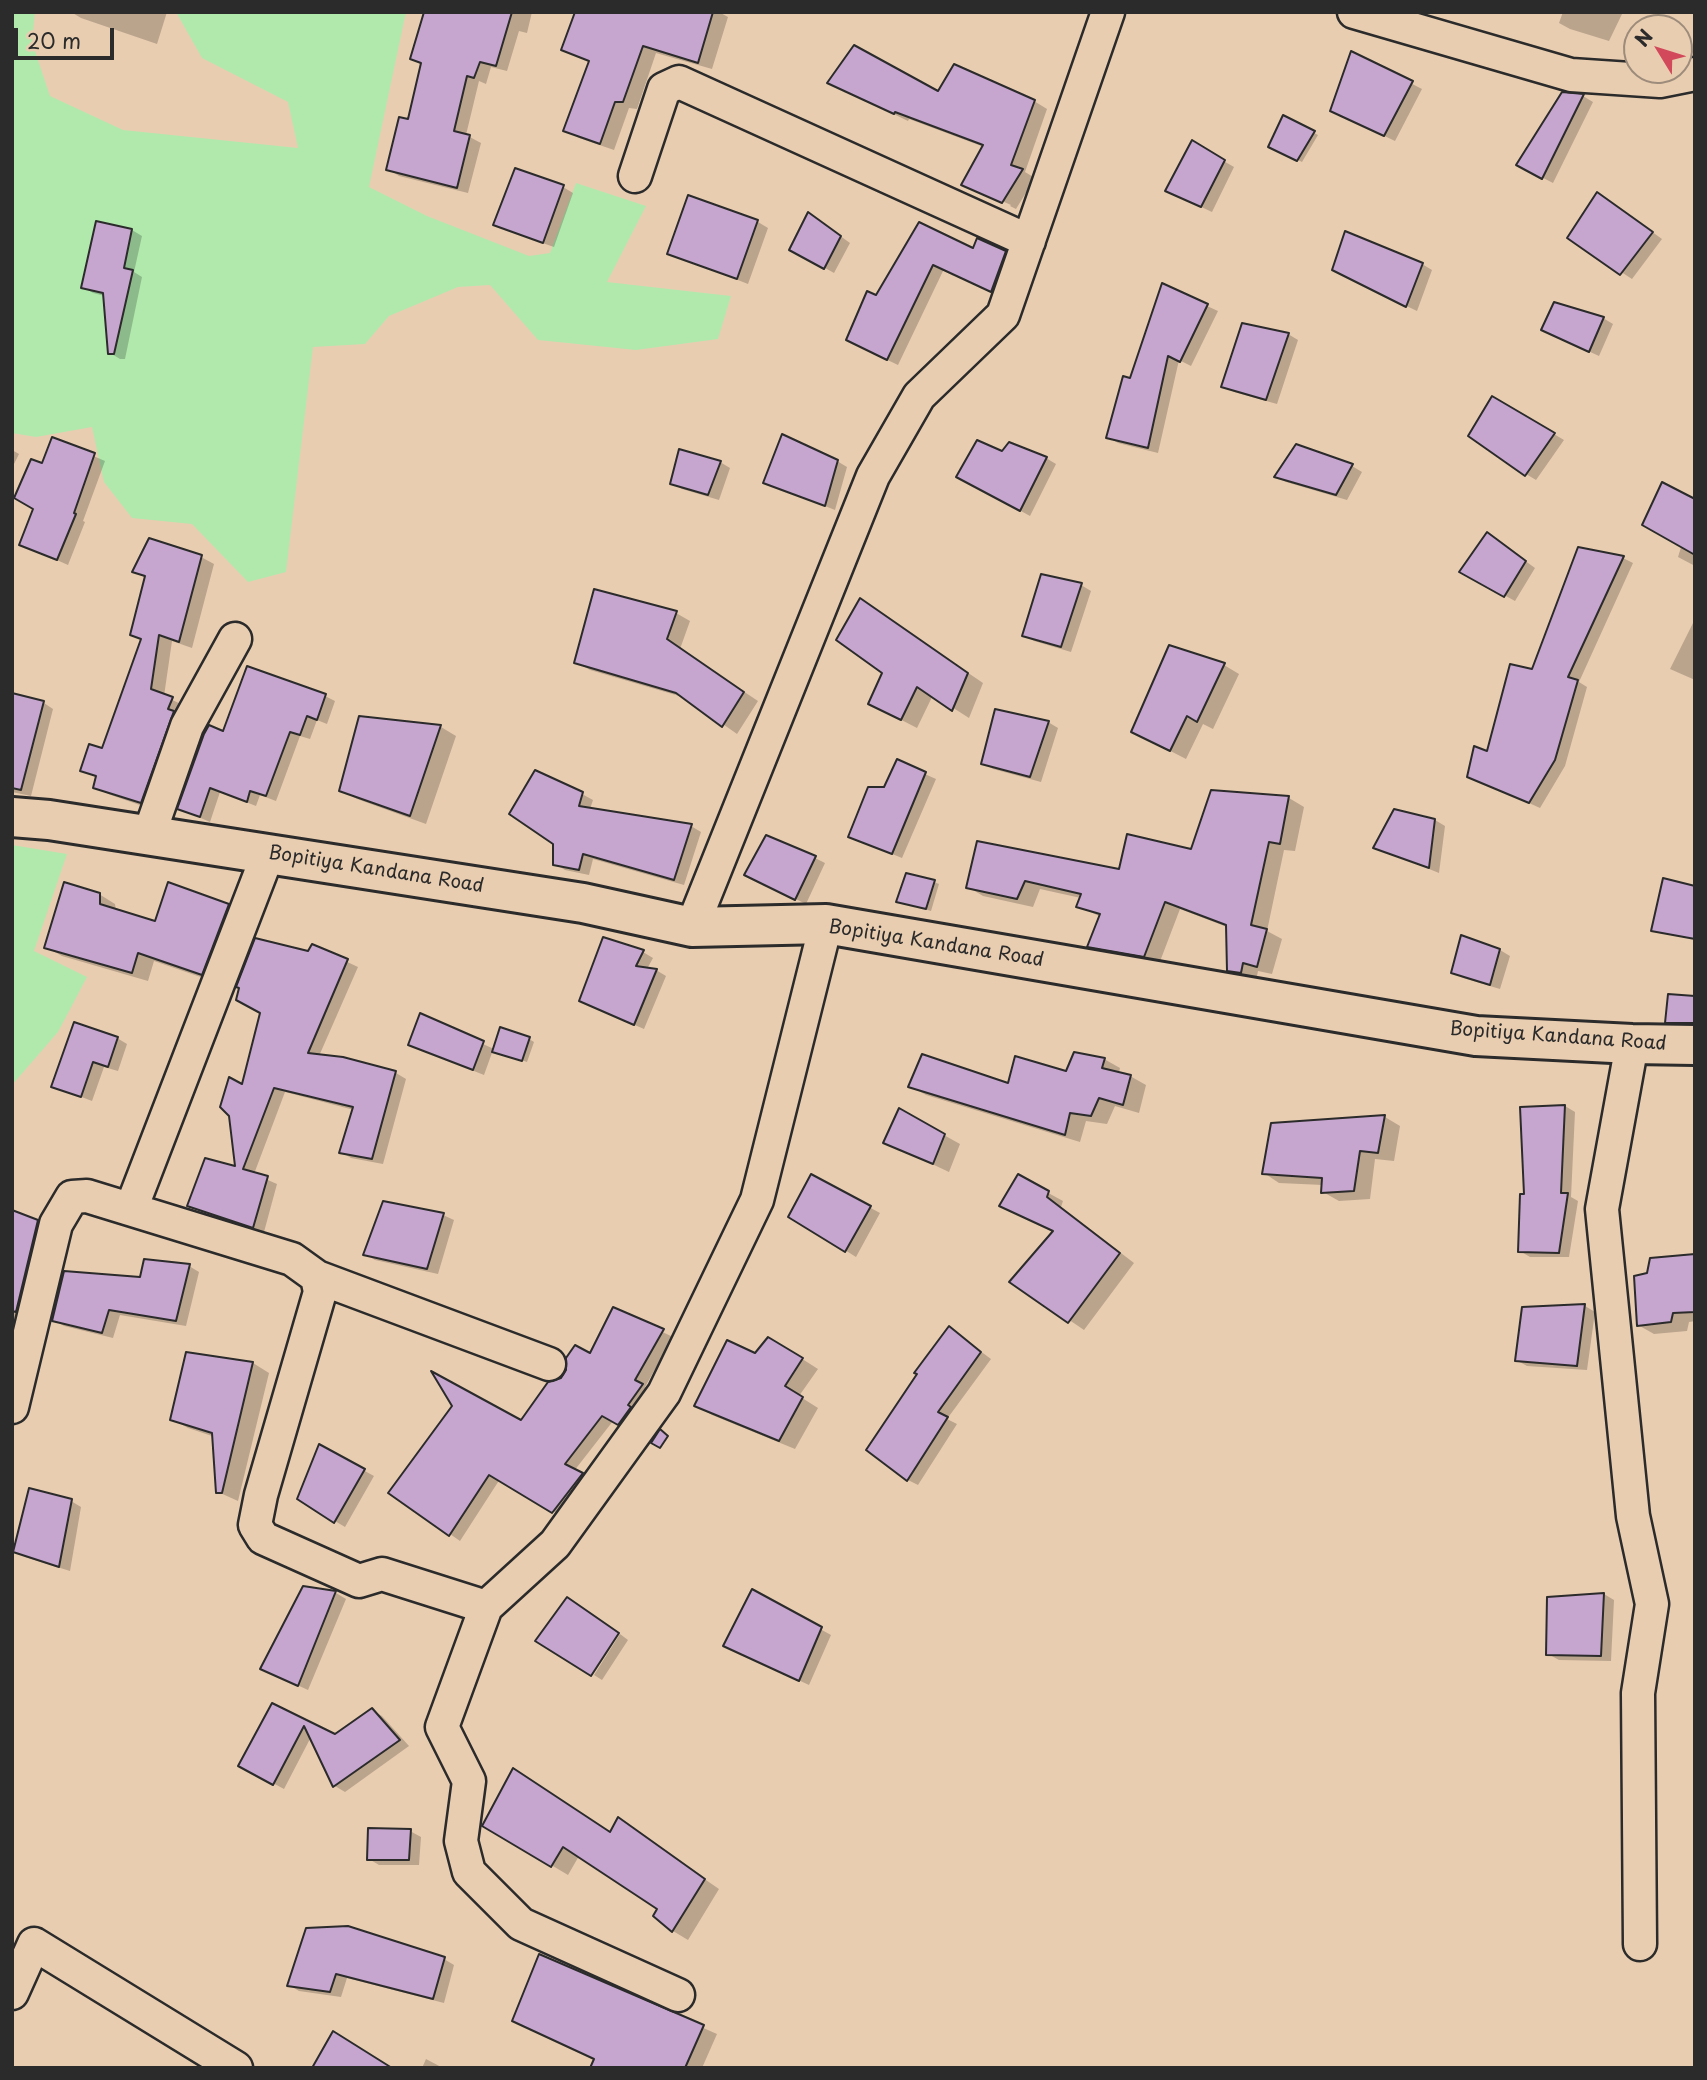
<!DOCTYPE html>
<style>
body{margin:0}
#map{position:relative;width:1707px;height:2080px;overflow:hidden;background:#e9cdb0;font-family:"Playpen Sans",sans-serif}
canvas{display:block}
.frame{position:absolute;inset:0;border:14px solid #2b2b2b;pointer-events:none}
.north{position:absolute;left:1623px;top:14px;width:70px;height:70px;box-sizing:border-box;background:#e9cdb0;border:2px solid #9d8c7b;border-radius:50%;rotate:308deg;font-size:19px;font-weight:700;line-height:28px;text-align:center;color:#2b2b2b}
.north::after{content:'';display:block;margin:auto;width:24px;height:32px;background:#d1495b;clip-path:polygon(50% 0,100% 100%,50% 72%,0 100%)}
.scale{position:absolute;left:14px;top:28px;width:100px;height:32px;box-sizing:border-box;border:4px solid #2b2b2b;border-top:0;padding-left:9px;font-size:21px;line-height:24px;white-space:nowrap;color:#2b2b2b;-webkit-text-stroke:5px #e9cdb0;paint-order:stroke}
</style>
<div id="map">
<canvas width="1707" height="2080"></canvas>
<div class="frame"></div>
<div class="north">N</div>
<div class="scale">20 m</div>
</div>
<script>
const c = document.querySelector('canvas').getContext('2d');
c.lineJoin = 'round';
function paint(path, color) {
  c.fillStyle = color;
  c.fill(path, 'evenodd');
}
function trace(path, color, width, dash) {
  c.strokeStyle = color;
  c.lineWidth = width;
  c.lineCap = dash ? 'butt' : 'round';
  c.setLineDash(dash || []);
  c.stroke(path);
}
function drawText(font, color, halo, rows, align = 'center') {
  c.font = font + ' "Playpen Sans",sans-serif';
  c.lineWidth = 5;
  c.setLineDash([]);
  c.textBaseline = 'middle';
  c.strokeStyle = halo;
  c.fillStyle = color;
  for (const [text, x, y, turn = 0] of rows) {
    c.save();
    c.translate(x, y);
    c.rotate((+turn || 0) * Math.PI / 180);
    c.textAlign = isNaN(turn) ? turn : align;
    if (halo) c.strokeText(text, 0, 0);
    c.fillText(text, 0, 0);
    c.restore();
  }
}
const green = new Path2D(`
 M12,12H35L32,42L50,96L123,130L298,148L288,102L202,58L176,12H406L369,187L427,216L529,256L550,253L576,183L646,206L607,282L731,296L718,339L636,350L538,340L490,285L458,287L389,316L365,344L313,347L286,572L248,582L192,524L132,518L104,482L92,427L36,437L12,433Z
 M12,845L67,854L34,951L87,977L58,1032L12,1085Z`);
const shadow = new Path2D(`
 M71,12H167L157,44L81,18Z
 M532,12L527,33L519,31L507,71L491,67L486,84L479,81L466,135L481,143L468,193L399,176L388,169L409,121L422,65L412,59L425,15L421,13Z
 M577,12H719L728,17L712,69L656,53L637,109L629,108L614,150L579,138L565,130L590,62L563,49Z
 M1563,12H1623L1609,41L1570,29L1559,23Z
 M1352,53L1422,89L1395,141L1343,116Z
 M830,83L1034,101L1047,109L1025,172L1035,178L1016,209L1010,206L1011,205L975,189V191L964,185L984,147L909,119L908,121Z
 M1563,93L1583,96L1593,102L1553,183L1518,165Z
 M1283,117L1318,135L1302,162L1270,146Z
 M1192,143L1234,167L1212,212L1178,196Z
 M563,187L573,193L554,247L505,230L495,224Z
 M689,197L758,222L768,228L748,284L669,253Z
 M1608,200L1662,239L1632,279L1569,238Z
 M818,220L850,243L834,273L792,249Z
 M920,224L974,250L1005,252L1015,258L1002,296L944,269L898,365L858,346L877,297Z
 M132,230L142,236L134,272L142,277L125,359H120L110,353L105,296L93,293L83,287Z
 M1422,264L1432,270L1417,311L1344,276Z
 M1163,286L1218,311L1191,366L1179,360L1158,453L1118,443L1108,437L1131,380Z
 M1603,318L1613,324L1599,356L1553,335Z
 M1288,334L1298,340L1277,404L1234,392L1223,386Z
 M1493,398L1564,440L1536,480L1526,474Z
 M61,442L105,461L83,521L85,522L68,565L21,544Z
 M1297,446L1352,466L1362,472L1347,500L1286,482L1276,477Z
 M12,450L19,454L12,468Z
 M1002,453L1046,458L1056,464L1030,516L959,477Z
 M837,461L847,467L835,510L765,482Z
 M720,462L730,468L719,500L682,489L672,483Z
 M1695,501V566L1678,557Z
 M1488,534L1535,568L1515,601L1462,572Z
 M1579,549L1623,558L1633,563L1579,682L1587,687L1565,766L1540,808L1469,776L1488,753L1533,671Z
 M201,557L214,564L192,648L172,641L164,696L185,706L154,810L108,794L95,787L98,778L82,770L103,750L143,640L146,578L135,572Z
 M1081,585L1091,591L1071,652L1034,641L1024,635Z
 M861,600L983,683L969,718L933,695L917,728L886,712L884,673Z
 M676,613L690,621L680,649L758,701L737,734L686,698L590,670L576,662Z
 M1695,619V680L1670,669Z
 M1224,665L1239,674L1213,729L1203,724L1186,759L1149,740Z
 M12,695L44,703L53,709L31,796L12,792Z
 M325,696L335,701L327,724L317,720L310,739L300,736L276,801L260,795L256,806L220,792L210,822L180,809L225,733Z
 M360,718L441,727L456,736L426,824L357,799L341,790Z
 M1048,722L1058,728L1041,782L993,769L983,763Z
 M898,762L936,779L902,858L850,837L885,788Z
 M1212,792L1289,798L1304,807L1295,851L1284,850L1267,931L1282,939L1272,974L1258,971L1256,981L1244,979L1228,970L1227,927L1180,909L1159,964L1104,955L1090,946L1101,917L1078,906L1081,898L1040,889L1033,907L983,896L968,887L1120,871L1192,851Z
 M582,794L593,800L590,809L691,826L701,832L684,885L593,859L589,875L565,870L555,864Z
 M1395,811L1435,820L1445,826L1439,873L1375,847Z
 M815,858L825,863L806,904L757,880Z
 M934,882L939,884L931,911L898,901Z
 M99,894L115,904L116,911L156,923L228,905L244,914L218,983L154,961L148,981L62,956L46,947Z
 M313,946L358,967L319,1056L342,1058L396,1073L406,1079L383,1164L351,1158L341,1152L354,1110L285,1092L254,1174L277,1184L264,1232L200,1211L189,1205L237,1169L243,1087Z
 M1500,950L1510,956L1500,989L1463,978L1453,972Z
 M643,952L653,958L647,969L656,970L666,976L644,1029L591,1006Z
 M1695,998V1031H1682L1667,1022Z
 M421,1016L494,1049L529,1039L534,1042L527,1062L493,1050L484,1075L421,1050Z
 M117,1038L127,1044L118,1071L104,1067L92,1101L53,1086Z
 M1104,1059L1120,1068L1119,1073L1130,1076L1146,1085L1139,1113L1115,1106L1107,1124L1086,1121L1080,1142L926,1095L910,1086L1009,1085L1067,1073Z
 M1565,1106L1575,1112L1571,1197L1578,1201L1569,1257H1530L1520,1251L1526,1195Z
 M899,1110L960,1144L949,1172L885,1142Z
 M1385,1117L1400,1126L1394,1161L1375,1159L1370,1199L1339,1201L1323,1192V1185L1279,1183L1264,1173Z
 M812,1176L880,1213L856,1257L791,1216Z
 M1019,1177L1063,1201L1061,1207L1134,1263L1084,1330L1012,1281L1054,1231L1001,1205Z
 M12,1212L48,1227L24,1324L12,1322Z
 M443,1215L454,1220L438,1274L375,1260L365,1254Z
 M1695,1255V1321L1689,1322L1687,1331L1654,1334L1638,1325L1649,1275Z
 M189,1266L199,1272L186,1326L120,1315L113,1338L64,1326L54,1320L142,1279Z
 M1585,1306L1595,1312L1587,1370L1527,1366L1516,1360L1523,1309Z
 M614,1309L673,1337L645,1387L652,1391L629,1430L613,1421L574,1471L592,1480L563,1517L500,1479L460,1541L390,1492L522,1422L562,1379L591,1356Z
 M949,1328L991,1359L947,1419L957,1424L918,1485L908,1480L919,1374Z
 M785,1348L818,1369L799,1396L818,1408L795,1449L712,1415L697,1406L755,1355Z
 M187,1354L253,1363L269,1373L238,1501L218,1492L212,1436L188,1428L172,1419Z
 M319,1446L374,1476L345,1527L335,1521Z
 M71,1501L81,1507L70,1571L25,1557L15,1551Z
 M304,1588L336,1593L346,1599L308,1690L273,1674Z
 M753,1592L831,1635L809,1685L736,1651Z
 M1604,1594L1614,1600L1611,1661L1559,1660L1548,1654Z
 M620,1634L628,1640L602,1680L594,1675Z
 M273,1706L335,1736L372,1710L382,1716L409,1746L345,1792L335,1786L311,1737L284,1789L241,1766Z
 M619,1820L719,1889L688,1940L673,1931L659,1908L579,1856L568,1875L484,1825L612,1834Z
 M410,1831L421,1837L419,1865H379L369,1859Z
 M307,1930L444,1959L454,1965L444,2003L347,1978L341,1997L299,1991L289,1985Z
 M540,1956L717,2034L702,2068H599Z
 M426,2059L443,2068H422Z`);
const building = new Path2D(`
 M424,12H512L496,66L480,62L474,78L467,76L454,131L470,135L457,188L386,170L399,117L408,119L421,63L410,59Z
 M575,12H713L698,63L643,46L623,102H615L600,144L563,131L589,61L561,50Z
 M854,45L938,91L954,64L1035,100L1011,165L1023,169L1002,203L961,185L983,145L895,112L894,114L827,83Z
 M1351,51L1413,81L1384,136L1330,111Z
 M1562,92L1584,94L1542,179L1516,165Z
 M1283,115L1315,131L1297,161L1268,147Z
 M1192,140L1225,160L1201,207L1165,191Z
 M515,168L564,185L543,243L493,225Z
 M1597,192L1653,232L1620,275L1567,238Z
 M688,195L758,220L737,279L667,254Z
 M808,212L841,236L824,269L789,250Z
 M96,221L132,229L124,268L133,270L114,354H108L103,293L81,288Z
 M919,222L973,248L977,238L1006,251L991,292L933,265L887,360L846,340L867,291L876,295Z
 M1345,231L1423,263L1406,307L1332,270Z
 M1162,283L1208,304L1180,362L1168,356L1148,448L1106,438L1123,376L1130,378Z
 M1554,302L1604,317L1589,352L1541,330Z
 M1242,323L1289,333L1266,400L1221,387Z
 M1492,396L1555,433L1525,476L1468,436Z
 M782,434L838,460L825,506L763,483Z
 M52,437L95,453L74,513L76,514L57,560L19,545L33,509L14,498L31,459L42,463Z
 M977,440L1002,451L1009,442L1047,457L1020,511L956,477Z
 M1296,444L1353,464L1336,495L1274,477Z
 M679,449L721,461L708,495L670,484Z
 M1662,482L1695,499V555L1642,525Z
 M1487,532L1526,561L1504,597L1459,572Z
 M149,538L202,555L179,642L159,635L151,689L173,697L168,709L174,711L141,803L93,788L96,776L80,771L89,744L102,748L141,639L130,635L145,576L132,572Z
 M1578,547L1624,556L1568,677L1578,680L1555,760L1529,803L1467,777L1474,746L1487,751L1510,664L1532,669Z
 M1041,574L1082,583L1061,647L1022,636Z
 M594,589L677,611L667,639L744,692L722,727L676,693L574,663Z
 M860,598L968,673L952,711L917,687L901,720L868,704L882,673L836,640Z
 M1169,645L1225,663L1197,722L1187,716L1170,751L1131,732Z
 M247,666L326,694L317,720L307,716L300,735L290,732L266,796L250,791L247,802L210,788L200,817L177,809L204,734L209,725L223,731Z
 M12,693L44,701L21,790L12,788Z
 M995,709L1049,721L1030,777L981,764Z
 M359,716L441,725L410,816L339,791Z
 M897,759L926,772L892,854L848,837L868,787H884Z
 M535,770L583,792L579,806L692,824L674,880L583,854L579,870L553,865V844L509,814Z
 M1211,790L1289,796L1280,844L1269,842L1251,925L1267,929L1257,967L1243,963L1241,973L1227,971L1226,925L1165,902L1144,957L1087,947L1100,914L1076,907L1081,894L1025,881L1017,899L966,888L977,841L1119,869L1127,834L1191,849Z
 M1394,809L1435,819L1429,868L1373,848Z
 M766,835L816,856L795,900L744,875Z
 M906,873L935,880L926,909L896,902Z
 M1663,878L1695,886V939L1651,931Z
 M64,882L100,893V904L155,921L168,882L229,904L202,975L138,953L132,973L44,948Z
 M1461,935L1500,949L1490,985L1451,973Z
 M603,937L644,950L636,966L657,969L634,1025L579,1001Z
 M255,938L308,951L312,944L348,959L308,1053L343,1057L396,1071L372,1159L339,1153L353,1107L274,1088L243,1169L268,1176L253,1228L187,1206L205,1158L235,1166L229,1116L220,1107L229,1077L242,1084L260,1013L236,1000L239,988L236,987Z
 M1668,994L1695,996V1023H1665Z
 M420,1013L484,1041L473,1070L408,1045Z
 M74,1022L118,1037L108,1067L93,1062L81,1097L51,1087Z
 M500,1027L530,1037L522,1061L492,1052Z
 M1074,1052L1105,1058L1102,1068L1131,1075L1123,1105L1099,1098L1091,1116L1070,1113L1065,1135L908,1087L922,1054L1008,1083L1015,1056L1066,1071Z
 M1565,1105L1561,1193H1568L1559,1253L1518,1252L1520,1194H1524L1520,1107Z
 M899,1108L945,1134L933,1164L883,1143Z
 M1385,1115L1378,1153L1360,1151L1354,1191L1321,1193L1322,1178L1262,1174L1271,1123Z
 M811,1174L871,1206L845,1252L788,1217Z
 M1018,1174L1049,1191L1047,1197L1120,1253L1068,1323L1009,1282L1053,1231L999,1206Z
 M383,1201L444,1213L427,1269L363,1255Z
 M12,1210L38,1220L16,1312L12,1311Z
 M1695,1254V1312L1673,1313L1671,1322L1637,1326L1634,1276L1647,1273L1650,1258Z
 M144,1259L190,1264L176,1321L109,1310L102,1333L52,1321L64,1271L140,1277Z
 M1585,1304L1577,1366L1515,1361L1522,1307Z
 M613,1307L664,1329L635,1380L643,1384L628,1405L631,1407L618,1425L602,1416L565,1464L583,1473L552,1513L489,1475L449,1536L388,1493L452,1406L431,1371L521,1420L548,1382L561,1378L566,1370V1358L575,1345L590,1353Z
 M949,1326L981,1352L938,1412L948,1417L907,1481L866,1450L917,1374L914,1373Z
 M768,1337L803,1358L785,1386L803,1397L779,1441L694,1406L727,1340L755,1353Z
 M186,1352L253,1362L222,1493H216L212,1433L170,1420Z
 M660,1429L668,1436L660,1448L651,1443Z
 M319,1444L365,1469L334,1523L297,1499Z
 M29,1488L72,1499L59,1567L13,1552Z
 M303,1586L336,1591L298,1686L260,1669Z
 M752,1589L822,1627L799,1681L723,1646Z
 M1604,1593L1601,1656L1546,1655L1547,1597Z
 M567,1597L619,1633L591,1676L535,1641Z
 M272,1703L335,1734L372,1708L400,1740L333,1787L304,1726L273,1785L238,1766Z
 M513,1768L610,1832L618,1817L705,1879L672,1932L653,1916L657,1909L563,1847L551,1867L482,1826Z
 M368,1828L411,1829L409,1860H367Z
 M348,1926L445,1957L433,1999L336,1974L330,1992L287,1986L306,1928Z
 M539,1954L704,2025L685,2068H590L594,2059L512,2021Z
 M333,2031L392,2068H312Z`);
const street = new Path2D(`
 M1354,12L1571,75L1660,81L1695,74
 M635,176L664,89L679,82L1029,241
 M149,835L187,726L235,639
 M692,927L873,476L919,396L1003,315L1108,12
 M1632,1044L1602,1209L1633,1516L1652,1604L1638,1693L1640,1944
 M131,1209L268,854
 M317,1277L549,1364
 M12,1407L56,1224L72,1197L87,1196L292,1259L317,1277L320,1292L261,1495L255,1525L263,1538L359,1581L382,1574L486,1607
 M12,1993L34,1944L236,2068
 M678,1995L521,1924L469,1872L461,1841L469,1781L442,1727L486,1607L555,1544L664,1393L757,1200L826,924`);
const secondary = new Path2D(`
 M12,817L49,820L583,903L692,927L826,924L1476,1036L1632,1044L1695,1045`);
const streetNames = [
 ["Bopitiya Kandana Road",376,870,9],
 ["Bopitiya Kandana Road",936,944,9],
 ["Bopitiya Kandana Road",1558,1037,4]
];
paint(green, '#b1e9ad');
paint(shadow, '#0003');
paint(building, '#c6a5cf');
trace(building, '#2b2b2b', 2);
trace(street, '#2b2b2b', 37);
trace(secondary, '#2b2b2b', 44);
trace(street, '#e9cdb0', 32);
trace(secondary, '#e9cdb0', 38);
drawText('19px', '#2b2b2b', '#e9cdb0', streetNames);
</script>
